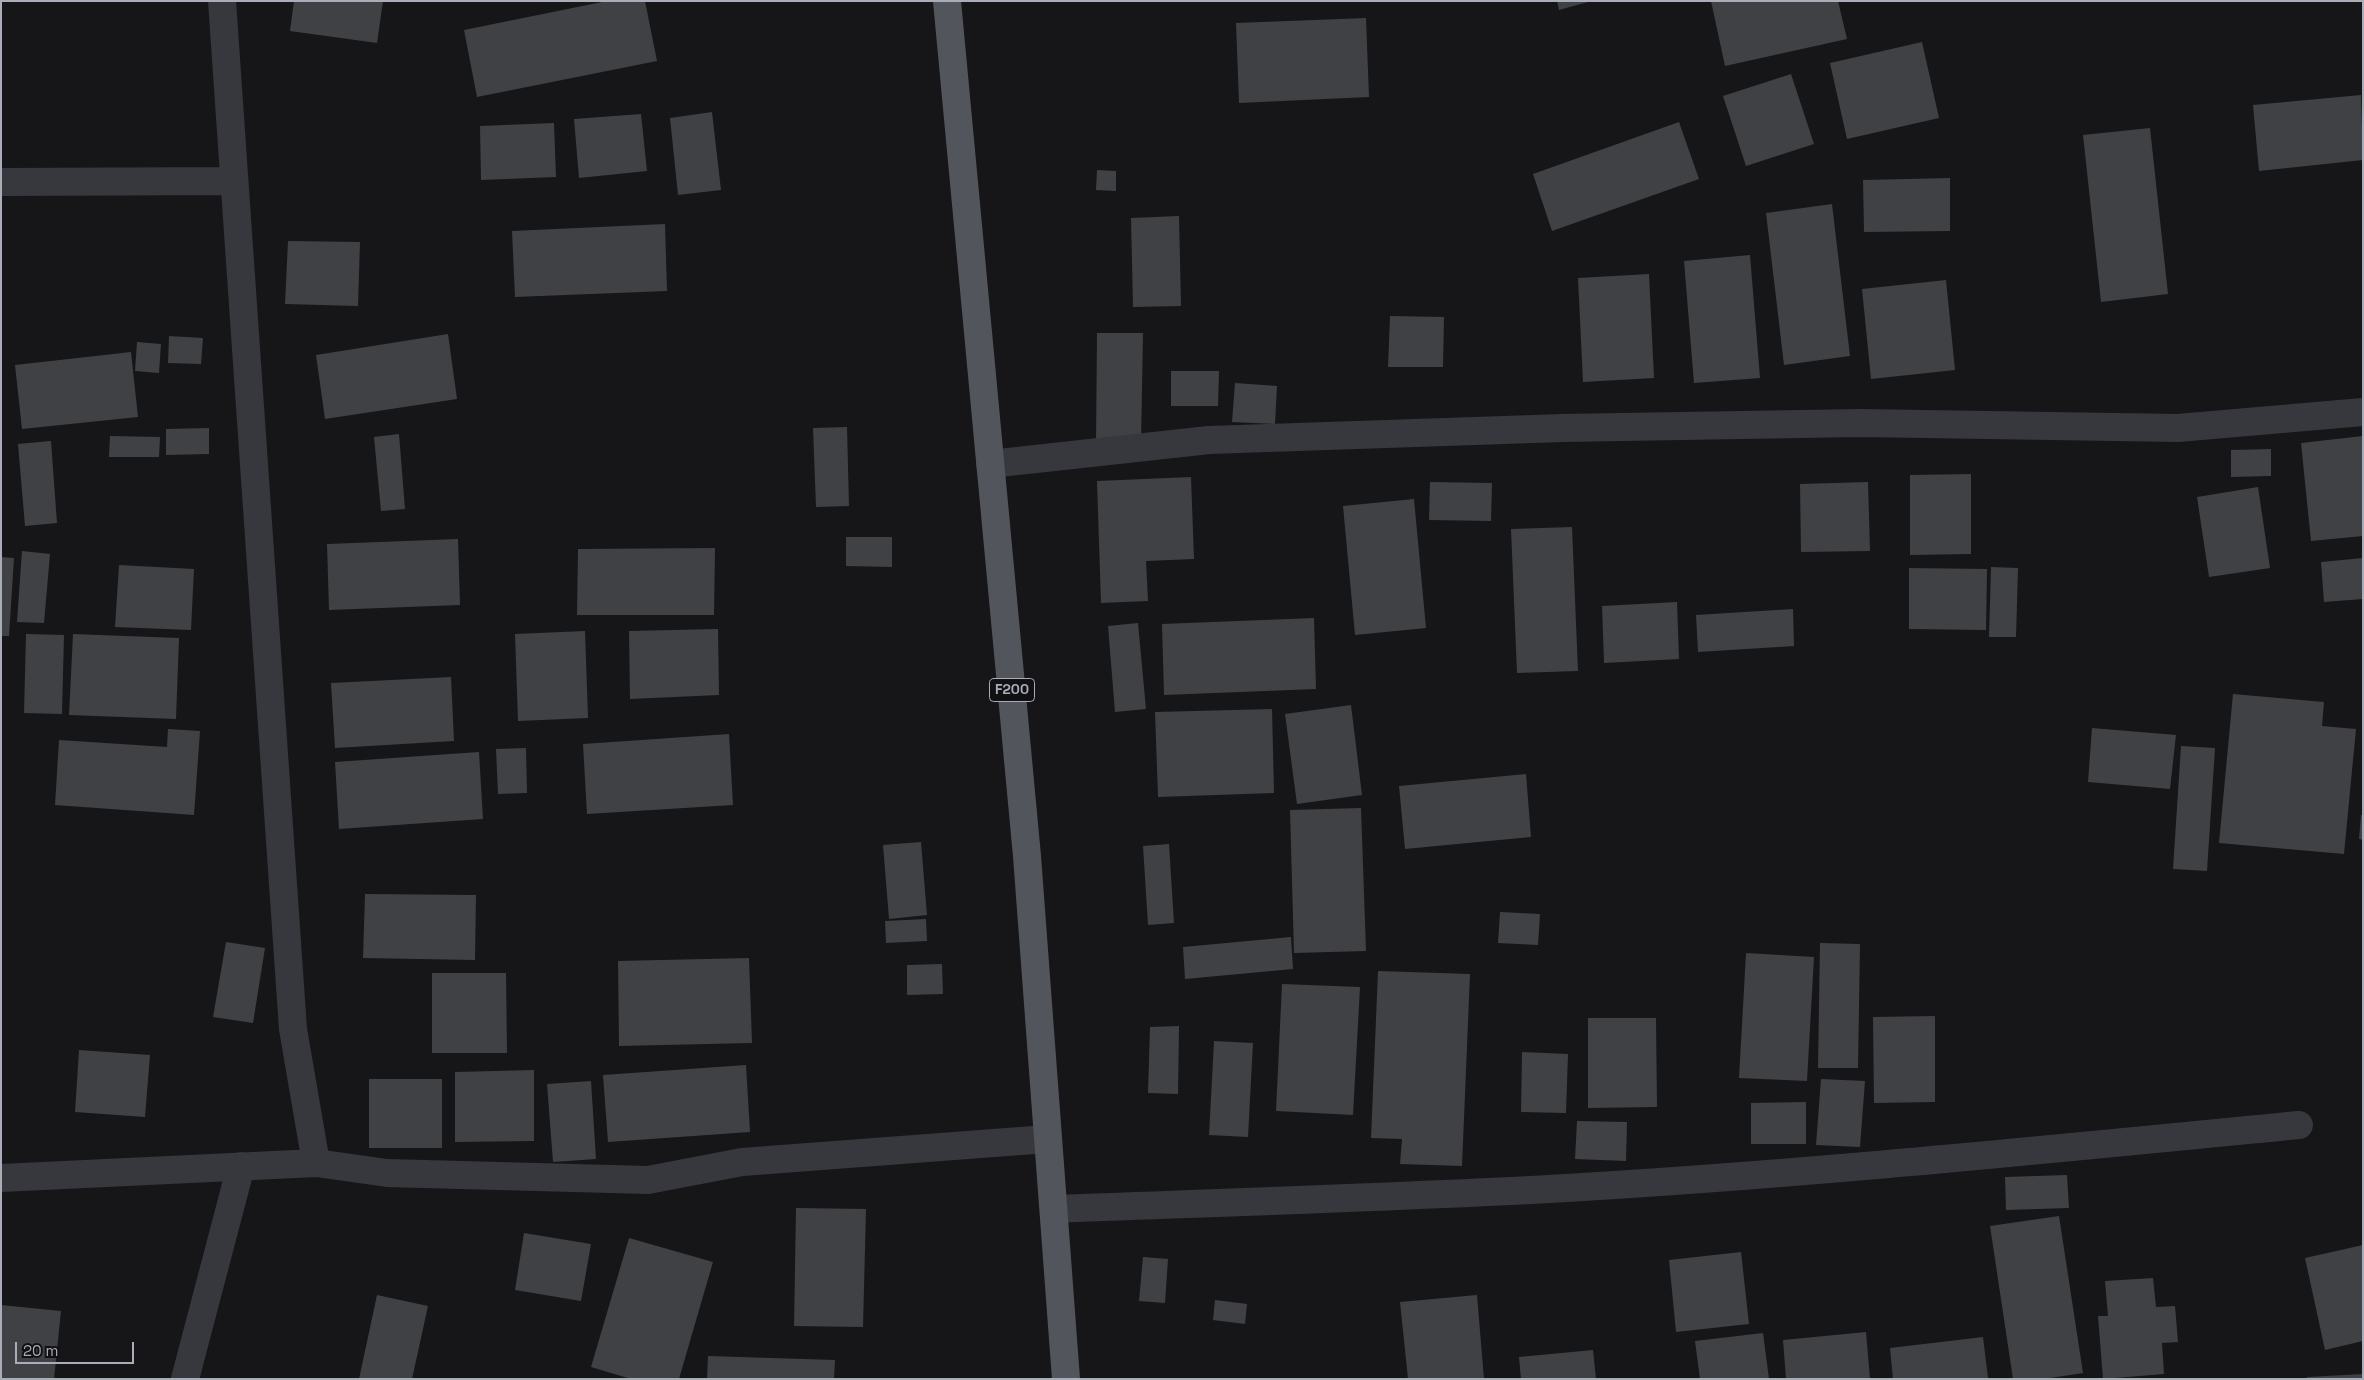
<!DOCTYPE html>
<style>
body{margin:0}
#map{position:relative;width:2364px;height:1380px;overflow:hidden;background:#161618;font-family:"Space Grotesk",sans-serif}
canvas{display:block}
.frame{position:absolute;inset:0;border:2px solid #a8adb8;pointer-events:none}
.scale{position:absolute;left:15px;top:1342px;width:119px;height:22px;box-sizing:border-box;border:2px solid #a8adb8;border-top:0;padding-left:6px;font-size:15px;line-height:18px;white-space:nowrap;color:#a8adb8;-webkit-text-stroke:4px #111113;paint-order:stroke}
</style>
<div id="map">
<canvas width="2364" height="1380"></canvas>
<div class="frame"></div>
<div class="scale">20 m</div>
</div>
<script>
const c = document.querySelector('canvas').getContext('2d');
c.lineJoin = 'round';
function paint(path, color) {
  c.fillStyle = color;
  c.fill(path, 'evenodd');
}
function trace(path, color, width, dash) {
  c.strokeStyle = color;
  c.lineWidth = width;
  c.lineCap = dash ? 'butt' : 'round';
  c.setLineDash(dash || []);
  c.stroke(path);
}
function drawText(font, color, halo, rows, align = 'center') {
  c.font = font + ' "Space Grotesk",sans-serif';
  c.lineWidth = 5;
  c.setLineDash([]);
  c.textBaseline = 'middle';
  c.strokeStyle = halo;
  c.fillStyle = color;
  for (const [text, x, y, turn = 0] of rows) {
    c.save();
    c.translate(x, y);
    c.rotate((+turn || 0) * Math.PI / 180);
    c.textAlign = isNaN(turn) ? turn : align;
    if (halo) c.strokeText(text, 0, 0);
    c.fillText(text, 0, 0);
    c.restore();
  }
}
const building = new Path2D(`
 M294,1H383L377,43L290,31Z
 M607,1H645L657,61L477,97L464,30Z
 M1557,1H1588V2L1559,10Z
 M1711,1H1838L1847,39L1725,66Z
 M1366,18L1369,97L1239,103L1236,23Z
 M1922,42L1939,118L1847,139L1830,63Z
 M1791,74L1814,144L1746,166L1723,96Z
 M2361,95L2363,160L2259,171L2253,105Z
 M712,112L721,190L678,195L670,118Z
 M641,114L647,171L579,178L574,119Z
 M1679,122L1699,179L1552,231L1533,174Z
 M554,123L556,177L481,180L480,126Z
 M2150,128L2168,294L2101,302L2083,135Z
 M1097,170L1116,171V191L1096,190Z
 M1950,178V231L1864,232L1863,180Z
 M1832,204L1850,356L1784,365L1766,213Z
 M1179,216L1181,306L1133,307L1131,218Z
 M665,224L667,291L515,297L512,231Z
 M288,241L360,242L358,306L285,304Z
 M1750,255L1760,378L1694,383L1684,261Z
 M1649,274L1654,378L1583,382L1578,278Z
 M1946,280L1955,370L1871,379L1862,289Z
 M1390,316L1444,317L1443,367H1388Z
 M1097,333H1143L1141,444H1096Z
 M448,334L457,399L325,419L316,355Z
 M169,336L203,338L201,364L168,363Z
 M137,342L161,344L159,373L135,371Z
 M131,352L138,417L22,429L15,365Z
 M1171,371H1219L1218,406H1171Z
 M1235,383L1277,386L1275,424L1232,422Z
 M847,427L849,506L816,507L813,428Z
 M209,428V454L166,455V429Z
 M399,434L405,509L381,511L374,437Z
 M110,436L160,437L159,457H109Z
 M2363,436V536L2311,541L2301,443Z
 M51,441L57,523L25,526L18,444Z
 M2271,449V476L2231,477V450Z
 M1971,474V554L1910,555V475Z
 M1191,477L1194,559L1146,561L1148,601L1101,603L1097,481Z
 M1430,482L1492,483L1491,521L1429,520Z
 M1868,482L1870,551L1801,552L1800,484Z
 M2258,487L2270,568L2209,577L2197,497Z
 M1414,499L1426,628L1355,635L1343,506Z
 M1572,527L1578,671L1517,673L1511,529Z
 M846,537H892V567L846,566Z
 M458,539L460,605L329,610L327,544Z
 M715,548L714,615H577L578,549Z
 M22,551L50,554L44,623L17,622Z
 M1,557L14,558L9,636H1Z
 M2363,558V599L2324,602L2321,562Z
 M119,565L194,569L191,630L115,627Z
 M1991,567L2018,568L2016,637H1989Z
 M1909,568L1987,569L1986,630L1909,629Z
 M1677,602L1679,659L1604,663L1602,606Z
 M1793,609L1794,646L1698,652L1696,615Z
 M1314,618L1316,689L1164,695L1162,624Z
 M1138,623L1146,709L1115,712L1108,626Z
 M718,629L719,695L630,699L629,631Z
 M585,631L588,718L518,721L515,634Z
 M26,634L64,635L62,714L24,713Z
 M73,634L179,638L176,719L69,715Z
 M451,677L454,741L335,748L331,683Z
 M2233,694L2324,702L2322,726L2356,729L2344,854L2219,843Z
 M1351,705L1362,795L1297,804L1285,714Z
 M1272,709L1274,793L1158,797L1155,712Z
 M2092,728L2176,735L2170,789L2088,782Z
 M168,729L200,731L194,815L55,805L59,740L167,747Z
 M729,734L733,805L587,814L583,744Z
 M2181,746L2215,748L2207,871L2173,869Z
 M526,748L527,793L498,794L496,749Z
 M479,752L483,819L339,829L335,762Z
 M1526,774L1531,837L1405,849L1399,786Z
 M1361,808L1366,951L1294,953L1290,810Z
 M2361,815H2363V840L2359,839Z
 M921,842L927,915L889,919L883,845Z
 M1169,844L1174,923L1148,925L1143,846Z
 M365,894L476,895L475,960L363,958Z
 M1500,912L1540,914L1538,945L1498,943Z
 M926,919L927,941L886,943L885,921Z
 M1291,937L1293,969L1185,979L1183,947Z
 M226,942L265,948L253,1023L213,1017Z
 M1820,943L1860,944L1858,1068H1818Z
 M1746,953L1814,957L1807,1081L1739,1078Z
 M749,958L752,1043L619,1046L618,961Z
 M942,964L943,994L907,995V965Z
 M1378,971L1470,974L1462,1166L1400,1164L1402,1139L1371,1138Z
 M432,973H506L507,1053H432Z
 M1282,984L1360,987L1353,1115L1276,1111Z
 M1935,1016V1102L1874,1103L1873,1017Z
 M1588,1018H1656L1657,1107L1588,1108Z
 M1179,1026L1178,1094L1148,1093L1150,1027Z
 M1214,1041L1253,1043L1248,1137L1209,1135Z
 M79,1050L150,1055L145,1117L75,1112Z
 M1522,1052L1568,1054L1566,1113L1521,1112Z
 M746,1065L750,1132L608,1142L603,1075Z
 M534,1070V1141L455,1142V1072Z
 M369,1079H442V1148H369Z
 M1821,1079L1865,1081L1860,1147L1816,1145Z
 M591,1081L596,1159L553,1162L547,1084Z
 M1806,1102V1144H1751V1103Z
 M1577,1121L1627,1122L1626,1161L1575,1159Z
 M2067,1175L2069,1208L2006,1210L2005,1177Z
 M796,1208L866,1209L863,1327L794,1326Z
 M2059,1216L2083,1373L2044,1379H2013L1990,1226Z
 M524,1233L591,1244L581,1301L515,1290Z
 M629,1238L713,1262L679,1379H631L591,1367Z
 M2363,1245V1341L2325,1350L2305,1258Z
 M1741,1252L1749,1324L1676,1332L1669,1260Z
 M1143,1257L1168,1259L1165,1303L1139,1301Z
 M2153,1278L2156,1307L2175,1306L2178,1342L2162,1343L2164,1374L2103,1379L2098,1316H2108L2105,1281Z
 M377,1295L428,1306L412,1379H359Z
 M1477,1295L1484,1379H1408L1400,1302Z
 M1215,1300L1247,1304L1245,1324L1213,1320Z
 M1,1305L61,1311L54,1379H1Z
 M1866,1332L1870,1379H1786L1783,1340Z
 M1763,1333L1769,1379H1700L1695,1341Z
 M1983,1337L1988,1378L1893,1379L1890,1348Z
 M1593,1350L1596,1379H1521L1519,1357Z
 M708,1356L835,1360L834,1379H707Z
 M2363,1374V1379H2307V1377Z`);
const street = new Path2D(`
 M222,1L293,1029L316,1163
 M1,182L233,181
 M990,464L1209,440L1563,428L1861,423L2178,428L2363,412
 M1,1178L316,1163L387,1173L648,1180L742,1162L1047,1139
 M1054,1209C1213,1203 1372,1198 1531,1190C1787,1176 2043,1150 2299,1125
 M185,1379L241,1166`);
const primary = new Path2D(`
 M947,1L1027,856L1066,1379`);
const shields = [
 [1012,690,45]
];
const shieldNames = [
 ["F200",1012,690]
];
paint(building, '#404145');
trace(street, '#37383d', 28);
trace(primary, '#53555c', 28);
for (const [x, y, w] of shields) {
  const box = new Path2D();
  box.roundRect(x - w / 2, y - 11.5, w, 23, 4);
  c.fillStyle = '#111113';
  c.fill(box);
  trace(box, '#a8adb8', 1);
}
drawText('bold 14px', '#a8adb8', null, shieldNames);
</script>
